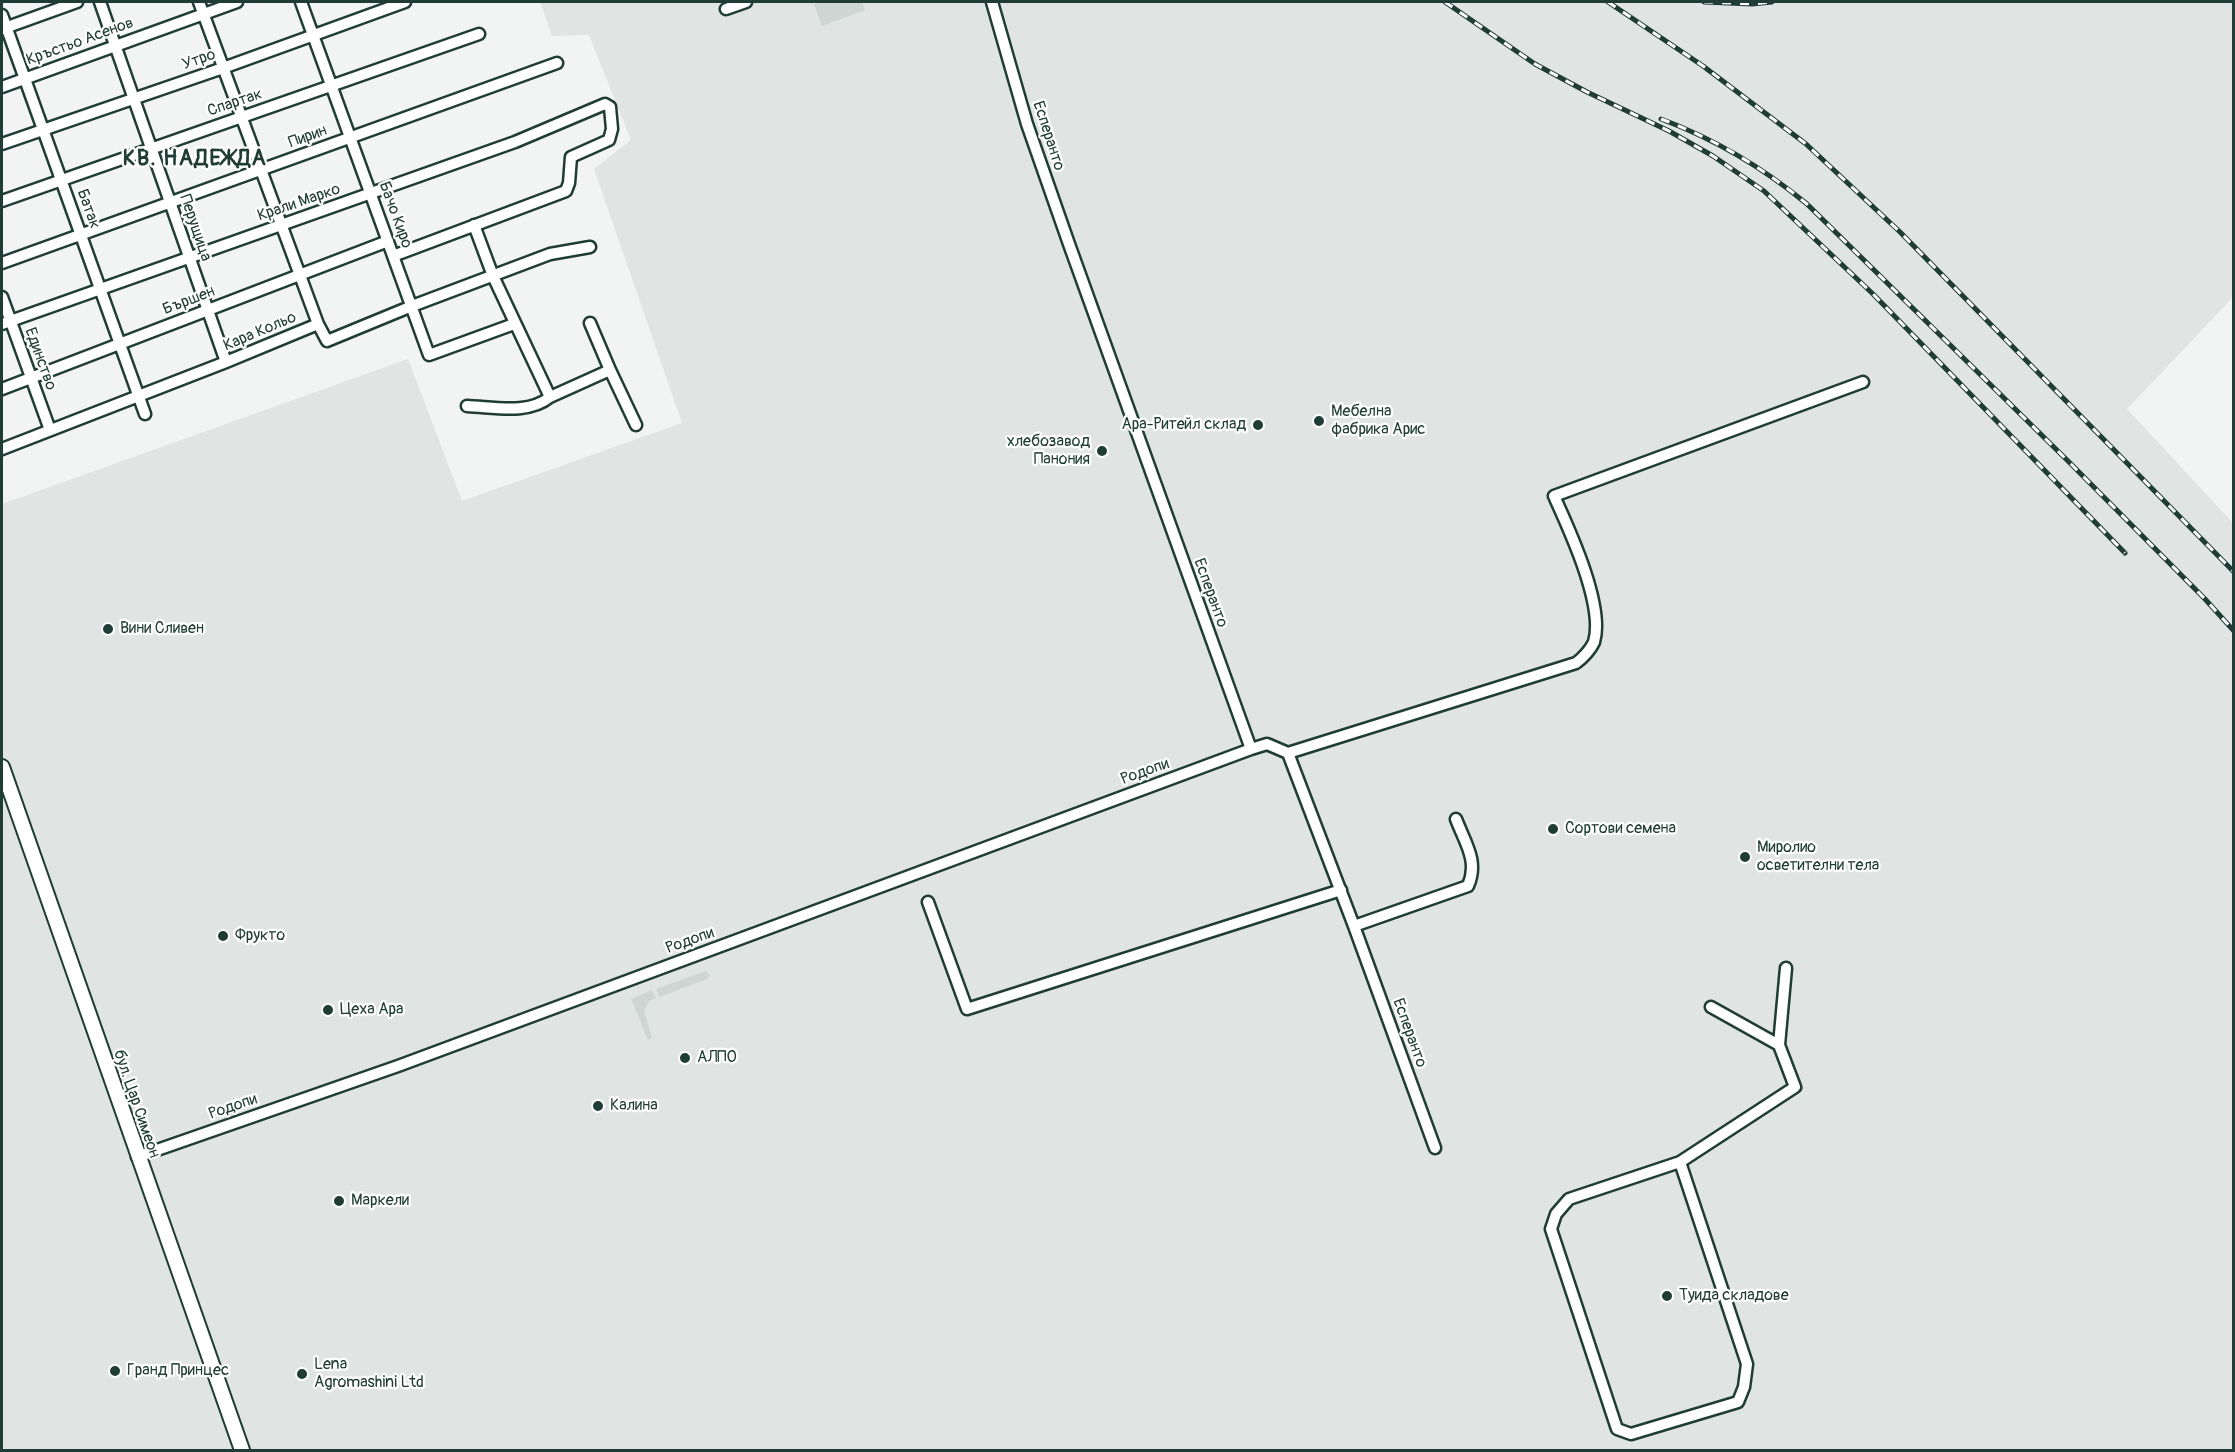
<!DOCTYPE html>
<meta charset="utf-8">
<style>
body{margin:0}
#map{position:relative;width:2235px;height:1452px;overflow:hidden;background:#f2f3f3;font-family:Pangolin,sans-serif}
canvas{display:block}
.frame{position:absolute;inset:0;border:3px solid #1f3d34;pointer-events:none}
</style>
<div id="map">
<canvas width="2235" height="1452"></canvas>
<div class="frame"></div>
</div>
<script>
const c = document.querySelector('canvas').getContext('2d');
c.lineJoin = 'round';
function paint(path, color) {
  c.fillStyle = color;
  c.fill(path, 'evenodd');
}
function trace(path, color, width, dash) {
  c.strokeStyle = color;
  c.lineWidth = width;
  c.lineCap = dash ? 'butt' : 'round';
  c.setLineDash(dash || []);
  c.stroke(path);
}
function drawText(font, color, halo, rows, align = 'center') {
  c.font = font + ' Pangolin,sans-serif';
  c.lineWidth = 4.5;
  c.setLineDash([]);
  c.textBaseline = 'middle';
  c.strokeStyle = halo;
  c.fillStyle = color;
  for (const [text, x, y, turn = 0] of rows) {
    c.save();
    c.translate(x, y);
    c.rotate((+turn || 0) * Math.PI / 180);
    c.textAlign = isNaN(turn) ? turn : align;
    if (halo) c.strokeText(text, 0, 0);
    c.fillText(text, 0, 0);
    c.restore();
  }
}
const built = new Path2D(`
 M540,2H2233V297L2127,409L2233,523V1450H2V504L408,359L462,501L682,423L594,169L631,140L589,35L552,36Z`);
const green = new Path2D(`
 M820,2H862L865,10L822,26L814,4Z
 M706,971L710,975L707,979L659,997L656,989Z
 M652,990L656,998L649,1001L644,1011L652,1038L648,1040L631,999Z`);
const minor = new Path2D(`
 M100,2L226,362
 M199,2L318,324
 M301,2L429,355L514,324
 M992,2L1027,124L1069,244L1251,749L1267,744L1288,753L1354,926L1435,1148
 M726,9L746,2
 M2,15L145,414
 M2,29L77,2
 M2,87L237,2
 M2,144L223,68L405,2
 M2,201L479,34
 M2,263L557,63
 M2,297L50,430
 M590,323L610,370
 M2,324L515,142L605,104L610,107L612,129L609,140L571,157L569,183L566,191L393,256
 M2,389L388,241
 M550,397L610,370L636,425
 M467,406C494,407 528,415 550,397L493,276L474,225
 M2,449L226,362L318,324L327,341L412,306L550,254L590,247
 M1288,753L1576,663C1583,658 1591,649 1594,642C1605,606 1569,529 1554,496L1863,382
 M928,902L967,1009L1341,890
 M1354,926L1468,886C1479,861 1465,843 1456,819
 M1779,1045L1786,968
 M137,1157L398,1066L1251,749
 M1680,1162L1569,1199L1556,1214L1551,1229L1617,1429L1631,1434L1738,1402L1744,1387L1747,1364L1680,1162L1795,1087L1779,1045L1711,1007`);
const major = new Path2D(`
 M2,767L242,1450`);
const rail = new Path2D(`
 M1445,2L1535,64L1587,92L1669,131L1713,156L1764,191L1873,294L2125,553
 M1608,2L1703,66L1806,144L1900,232L2234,572
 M1704,2L1752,4L1772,2
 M1661,119C1715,139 1762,167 1807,204L2069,462L2205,599L2234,631`);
const markers = [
 [1319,421,6,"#1f3d34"],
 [1258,425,6,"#1f3d34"],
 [1102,451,6,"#1f3d34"],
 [108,629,6,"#1f3d34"],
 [1553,829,6,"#1f3d34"],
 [1745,857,6,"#1f3d34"],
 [223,936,6,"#1f3d34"],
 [328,1010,6,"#1f3d34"],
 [685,1058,6,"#1f3d34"],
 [598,1106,6,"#1f3d34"],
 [339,1201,6,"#1f3d34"],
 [1667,1296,6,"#1f3d34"],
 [115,1371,6,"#1f3d34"],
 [302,1374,6,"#1f3d34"]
];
const streetNames = [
 ["Кръстьо Асенов",80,42,-20],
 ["Утро",199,60,-19],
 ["Спартак",235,103,-19],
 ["Есперанто",1048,136,72],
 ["Пирин",308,137,-20],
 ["Крали Марко",299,203,-19],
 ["Батак",88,209,70],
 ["Бачо Киро",395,215,70],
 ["Перущица",195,228,71],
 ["Бършен",189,301,-21],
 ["Кара Кольо",260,332,-23],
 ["Единство",40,359,70],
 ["Есперанто",1210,593,70],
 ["Родопи",1145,772,-20],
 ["Родопи",690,941,-20],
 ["Есперанто",1409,1033,70],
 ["бул. Цар Симеон",136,1104,71],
 ["Родопи",233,1107,-19]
];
const poiNames = [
 ["Мебелна",1331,412],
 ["фабрика Арис",1331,430],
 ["Ара-Ритейл склад",1246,425,"right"],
 ["хлебозавод",1090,442,"right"],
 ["Панония",1090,460,"right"],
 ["Вини Сливен",120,629],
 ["Сортови семена",1565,829],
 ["Миролио",1757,848],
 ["осветителни тела",1757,866],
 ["Фрукто",235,936],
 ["Цеха Ара",340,1010],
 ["АЛПО",697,1058],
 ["Калина",610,1106],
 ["Маркели",351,1201],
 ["Туида складове",1679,1296],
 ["Lena",314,1365],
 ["Agromashini Ltd",314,1383],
 ["Гранд Принцес",127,1371]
];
const districtNames = [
 ["КВ. НАДЕЖДА",195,159]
];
paint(built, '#e0e4e3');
paint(green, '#ced5d3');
trace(minor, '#1f3d34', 15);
trace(major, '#1f3d34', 18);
trace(minor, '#fff', 10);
trace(major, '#fff', 14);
trace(rail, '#1f3d34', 5);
trace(rail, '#fff', 3, [9]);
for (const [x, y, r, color] of markers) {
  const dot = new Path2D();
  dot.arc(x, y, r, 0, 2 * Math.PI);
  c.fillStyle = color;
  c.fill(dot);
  trace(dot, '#fff', 2);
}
drawText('16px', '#1f3d34', '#fff', streetNames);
drawText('16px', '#1f3d34', '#fff', poiNames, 'left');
c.letterSpacing = '1.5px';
drawText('bold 22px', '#1f3d34', '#fff', districtNames);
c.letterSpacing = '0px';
</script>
